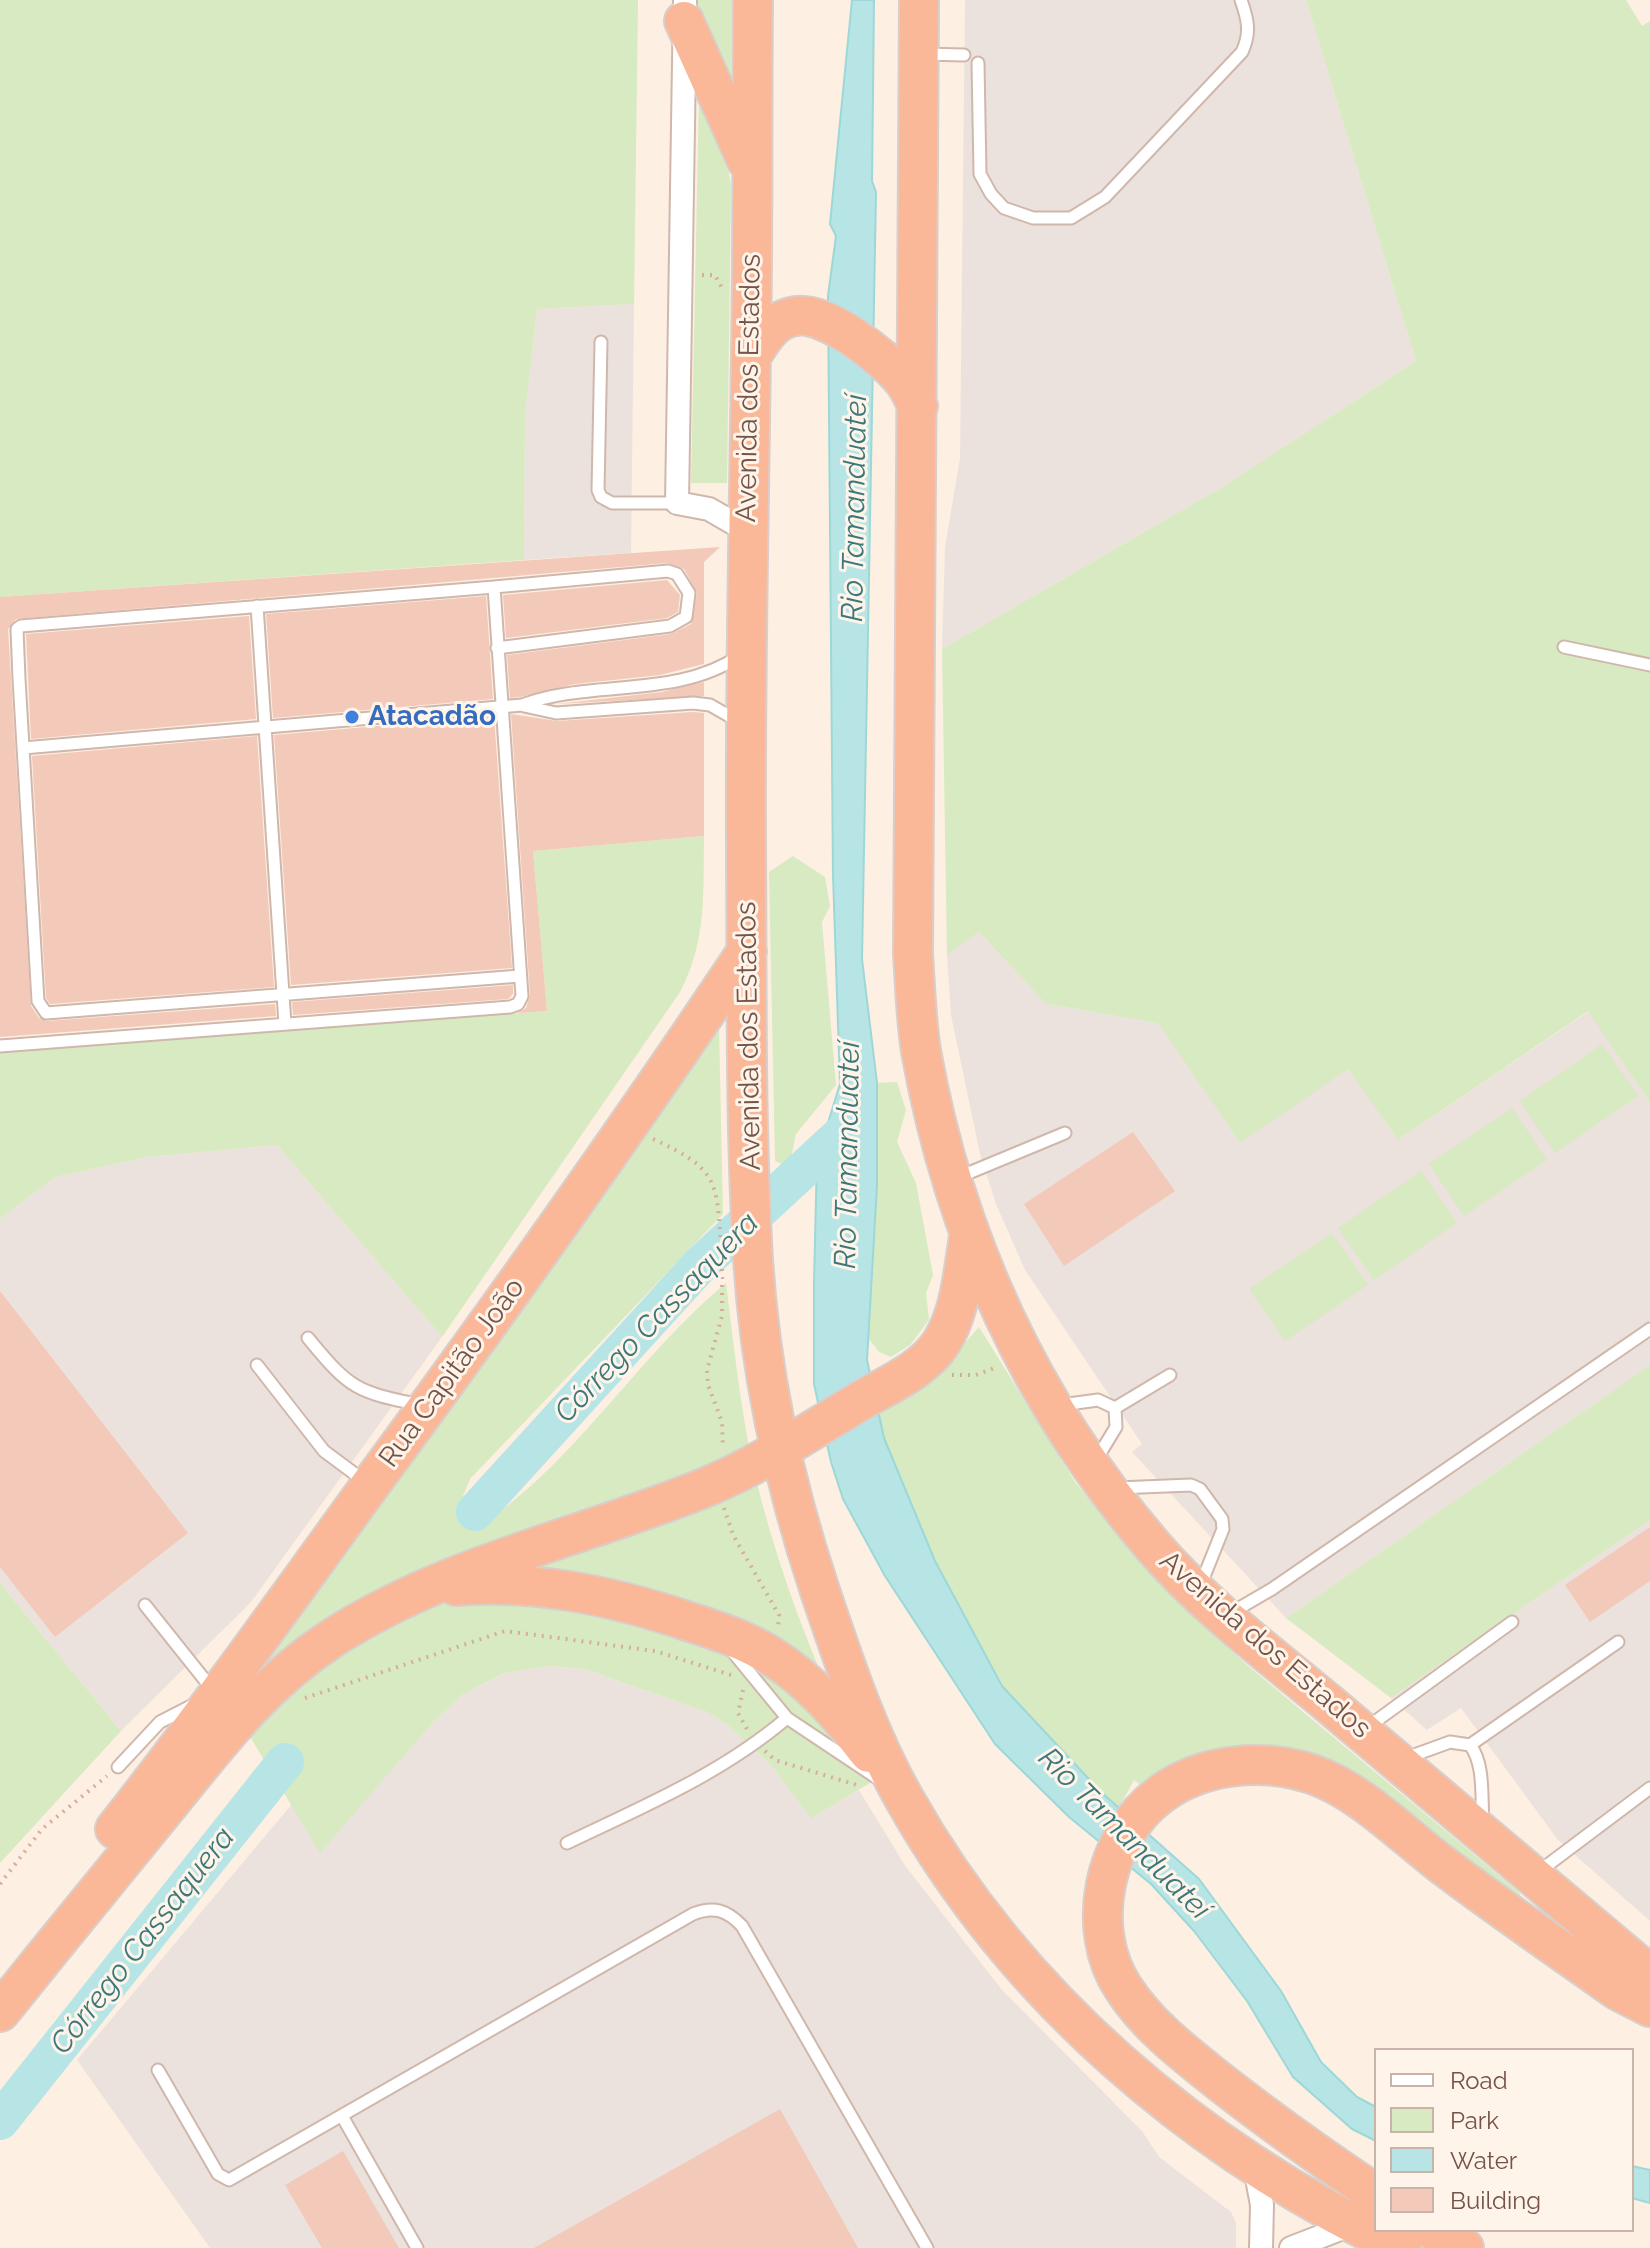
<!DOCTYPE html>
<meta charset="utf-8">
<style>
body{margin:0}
#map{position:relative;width:1650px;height:2248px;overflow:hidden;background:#fdefe2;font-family:Raleway,sans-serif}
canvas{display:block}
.legend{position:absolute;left:1374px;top:2048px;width:260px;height:184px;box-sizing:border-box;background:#fff4e9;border:2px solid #c8b4a9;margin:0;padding:10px 14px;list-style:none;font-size:24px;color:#755348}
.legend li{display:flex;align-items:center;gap:16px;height:40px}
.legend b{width:40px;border:2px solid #c8b4a9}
</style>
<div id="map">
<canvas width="1650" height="2248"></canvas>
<ul class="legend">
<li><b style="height:10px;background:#fff"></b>Road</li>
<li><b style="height:22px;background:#d7eac1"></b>Park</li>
<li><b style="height:22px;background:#b7e5e6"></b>Water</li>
<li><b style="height:22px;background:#f3c9b9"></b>Building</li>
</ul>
</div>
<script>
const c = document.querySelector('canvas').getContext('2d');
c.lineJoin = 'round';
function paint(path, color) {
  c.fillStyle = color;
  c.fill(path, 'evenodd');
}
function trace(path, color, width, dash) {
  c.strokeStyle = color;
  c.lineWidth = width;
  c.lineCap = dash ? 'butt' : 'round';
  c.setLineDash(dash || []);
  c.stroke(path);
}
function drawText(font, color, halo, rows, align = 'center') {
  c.font = font + ' Raleway,sans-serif';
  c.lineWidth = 6;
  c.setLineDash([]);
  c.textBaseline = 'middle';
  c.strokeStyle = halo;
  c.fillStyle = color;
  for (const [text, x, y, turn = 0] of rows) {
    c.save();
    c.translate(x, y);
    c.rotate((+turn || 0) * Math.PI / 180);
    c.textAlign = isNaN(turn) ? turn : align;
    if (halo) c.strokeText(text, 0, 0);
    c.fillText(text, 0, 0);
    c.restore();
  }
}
const industrial = new Path2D(`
 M965,0H1306L1416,361L1224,486L942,649L945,547L960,458Z
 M634,304L631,553L524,560L525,415L537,309Z
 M979,932L1046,1004L1158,1023L1240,1142L1348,1068L1398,1140L1589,1011L1650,1103V1365L1286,1618L1132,1452L1142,1444L1025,1270L996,1204L980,1154L951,1015L947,955Z
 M277,1145L442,1337L251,1602L121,1731L0,1583V1219L55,1177L148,1157Z
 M1650,1520V1921L1558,1840L1461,1708L1427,1730L1391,1698Z
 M551,1666L585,1669L707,1712L729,1726L770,1764L811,1817L859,1790L906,1867L1003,1991L1142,2131L1159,2157L1231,2212L1236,2223V2248H210L77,2060L292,1804L320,1852L434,1721L462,1695L504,1673Z`);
const green = new Path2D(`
 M0,0H638L634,304L537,309L525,415L524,560L0,597Z
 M697,0H732L731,94L700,22Z
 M1306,0H1626L1642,26L1650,21V1103L1588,1011L1398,1140L1348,1069L1240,1143L1158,1023L1046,1004L979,932L947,955L942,649L1224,486L1416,361Z
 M699,94L727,163L731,185L727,483H691Z
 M704,836C703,892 707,941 680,992L442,1337L277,1145L148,1157L55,1177L0,1219V1050L547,1011L533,851Z
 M793,856L825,877L830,906L822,922L836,1085L796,1134L791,1158L784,1165L775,1161L769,872Z
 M719,1028L723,1214L470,1479L461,1501L487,1521C578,1458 640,1354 726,1283C733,1339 739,1396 750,1452C774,1567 820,1677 870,1783L811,1818L770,1764L729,1726L707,1712L585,1669L551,1666L504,1673L462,1695L434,1721L320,1853L228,1700Z
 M1602,1044L1638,1096L1555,1153L1520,1101Z
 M897,1082L906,1110L897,1142L916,1183L933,1275L926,1293L929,1320L910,1345L891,1357L879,1352L868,1338L877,1185V1083Z
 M1512,1108L1547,1160L1464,1216L1429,1164Z
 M1421,1171L1457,1223L1374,1280L1338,1228Z
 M1332,1233L1368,1285L1285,1341L1249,1289Z
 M979,1327L1075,1482L1161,1585L1247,1665L1520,1893V1902L1338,1772L1142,1786L1134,1780L1119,1808L1063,1755L1002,1686L935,1561L884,1438L879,1414L933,1379Z
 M1650,1365V1520L1391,1698L1286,1618Z
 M0,1583L121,1731L0,1863Z`);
const water = new Path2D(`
 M852,0H874L872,181L876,192L862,959L877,1083V1185L867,1360L884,1438L935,1561L1002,1686L1101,1792L1199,1879L1281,1991L1321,2062L1357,2097L1376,2107V2141L1352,2129L1293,2077L1247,2001L1194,1931L1151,1884L1069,1817L995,1744L885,1576L843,1499L831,1462L814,1384V1282L817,1158L840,1084L833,875L828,296L836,236L830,224Z
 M1632,2166L1650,2170V2203L1632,2198Z`);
const river = new Path2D(`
 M475,1512L699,1266L845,1131
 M0,2121L285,1762`);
const building = new Path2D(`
 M720,547L704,562V664L660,675L575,684L520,697L510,698L507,655L671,634L691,624L697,593L684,569L667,563L16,619L8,629L31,1006L39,1018L47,1021L275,1004L276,1016L0,1037V597Z
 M667,580L680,595L678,612L667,618L506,638L503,595Z
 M486,596L493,699L273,718L266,614Z
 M249,616L256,719L31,739L26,634Z
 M704,682V696L557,704L662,692Z
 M693,712L704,713V836L533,851L547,1011L517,1013L526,1008L530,995L511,714L557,721Z
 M494,716L512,968L291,985L274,735Z
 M257,736L274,987L50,1004L46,998L32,756Z
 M513,985V994L508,999L293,1015L292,1002Z
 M1133,1132L1175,1191L1064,1266L1024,1204Z
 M0,1291L188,1533L55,1637L0,1567Z
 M1650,1527V1581L1590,1622L1565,1585Z
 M780,2109L858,2248H534Z
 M343,2151L399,2248H322L285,2185Z`);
const path = new Path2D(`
 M702,275H715L722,288
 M653,1139C718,1169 717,1180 721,1249
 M722,1269V1316L707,1370L708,1385L722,1422L723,1448
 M952,1375H976L997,1367
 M724,1508L733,1535L779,1615L778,1629
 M743,1690L738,1713L747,1729
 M305,1698L505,1631L655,1651L731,1675
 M765,1751L775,1760L857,1785
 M0,1884L42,1829L107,1776`);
const service = new Path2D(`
 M924,54L964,55
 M978,63L980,174L991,194L1004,208L1033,218H1071L1105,197L1242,52C1251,33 1248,20 1241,0
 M601,342L598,490L601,497L612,503H677
 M494,587L668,571L677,574L689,593L686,617L670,626L497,648
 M257,606L285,1024
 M1564,647L1650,665
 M524,706L556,713L693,703L710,705L738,721
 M23,748L522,705C591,679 677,699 739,656
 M0,1046L510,1007L518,1004L522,996L494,587L21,626L17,629L19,679L38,1001L46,1013L520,976
 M959,1177L1065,1133
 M308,1338C350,1389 356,1392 421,1405
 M257,1365L324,1451L367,1483
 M1061,1405L1098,1400L1115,1408L1116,1427L1096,1460
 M1115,1408L1170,1375
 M1117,1488L1191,1485L1200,1489L1222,1519L1223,1529L1201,1584
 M145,1605L212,1689
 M1229,1614L1272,1589L1650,1329
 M732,1651L787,1718L880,1780
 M1365,1729L1512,1622
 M1470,1745L1618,1642
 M1406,1758L1450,1742L1470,1745C1485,1764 1481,1798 1483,1822
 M118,1767L160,1722L197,1703
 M567,1843C644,1806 721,1774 787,1718
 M1537,1873L1650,1788
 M158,2070L218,2174L229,2180L693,1914C714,1906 727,1910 742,1926L927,2248
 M342,2116L417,2248`);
const minor = new Path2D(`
 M685,0L677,503L709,509L747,531
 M1255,2168L1262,2205L1261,2248
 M1291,2248L1353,2224`);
const trunk = new Path2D(`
 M753,0C752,117 753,235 751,352C749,516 745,680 746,843C747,981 745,1121 753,1259C760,1372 784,1483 820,1591C844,1662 868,1735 905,1800C1017,1999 1198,2151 1402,2248
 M919,0L913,953C915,985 916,1019 921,1051C954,1235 1030,1402 1152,1545C1203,1605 1268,1653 1328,1703C1435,1794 1543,1884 1650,1975
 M684,21L747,161
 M751,357C762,339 773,319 796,316C826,311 884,357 902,379C909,387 913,398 918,406
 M456,1586C535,1580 609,1595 684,1620C715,1630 747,1640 774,1658C812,1682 842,1718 869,1753
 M115,1829C204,1716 287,1600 371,1484C500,1309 626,1132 747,951
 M0,2012C53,1946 107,1880 160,1815C215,1748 257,1688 331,1639C445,1565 580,1538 704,1488C758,1466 807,1433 857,1403C885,1386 923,1371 941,1343C961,1312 963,1272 969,1237
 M1376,2194C1322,2158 1270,2121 1219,2081C1185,2054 1148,2026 1124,1989C1084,1930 1103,1836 1161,1794C1203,1763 1263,1758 1312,1774C1359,1790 1401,1833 1440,1863C1498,1907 1558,1948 1617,1990L1650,2007
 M1433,2230L1464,2248`);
const markers = [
 [352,717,8,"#3f7fe0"]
];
const streetNames = [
 ["Avenida dos Estados",749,388,-89],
 ["Avenida dos Estados",749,1036,-91],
 ["Rua Capitão João",452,1373,-54],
 ["Avenida dos Estados",1265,1645,41]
];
const shopNames = [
 ["Atacadão",368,717]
];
const waterNames = [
 ["Rio Tamanduateí",855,508,-89],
 ["Rio Tamanduateí",848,1155,-89],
 ["Córrego Cassaquera",657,1318,-46],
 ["Rio Tamanduateí",1124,1834,45],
 ["Córrego Cassaquera",143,1941,-52]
];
paint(industrial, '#ece2dd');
paint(green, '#d7eac1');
paint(water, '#b7e5e6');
trace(water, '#9dd7d8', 2);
trace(river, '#b7e5e6', 38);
paint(building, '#f3c9b9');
trace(service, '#d0b7ac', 15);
trace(minor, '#d0b7ac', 26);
trace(trunk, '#d8cfcc', 42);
trace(path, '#d7ac9d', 4, [2, 6]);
trace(service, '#fff', 11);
trace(minor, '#fff', 22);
trace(trunk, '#fab898', 38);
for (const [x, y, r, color] of markers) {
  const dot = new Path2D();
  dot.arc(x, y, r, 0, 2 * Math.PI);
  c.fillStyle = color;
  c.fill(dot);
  trace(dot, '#fff4e9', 3);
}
drawText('28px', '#755348', '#fff4e9', streetNames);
drawText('bold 28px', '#366cbe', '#fff4e9', shopNames, 'left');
drawText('italic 30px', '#3c787b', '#fff4e9', waterNames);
</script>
